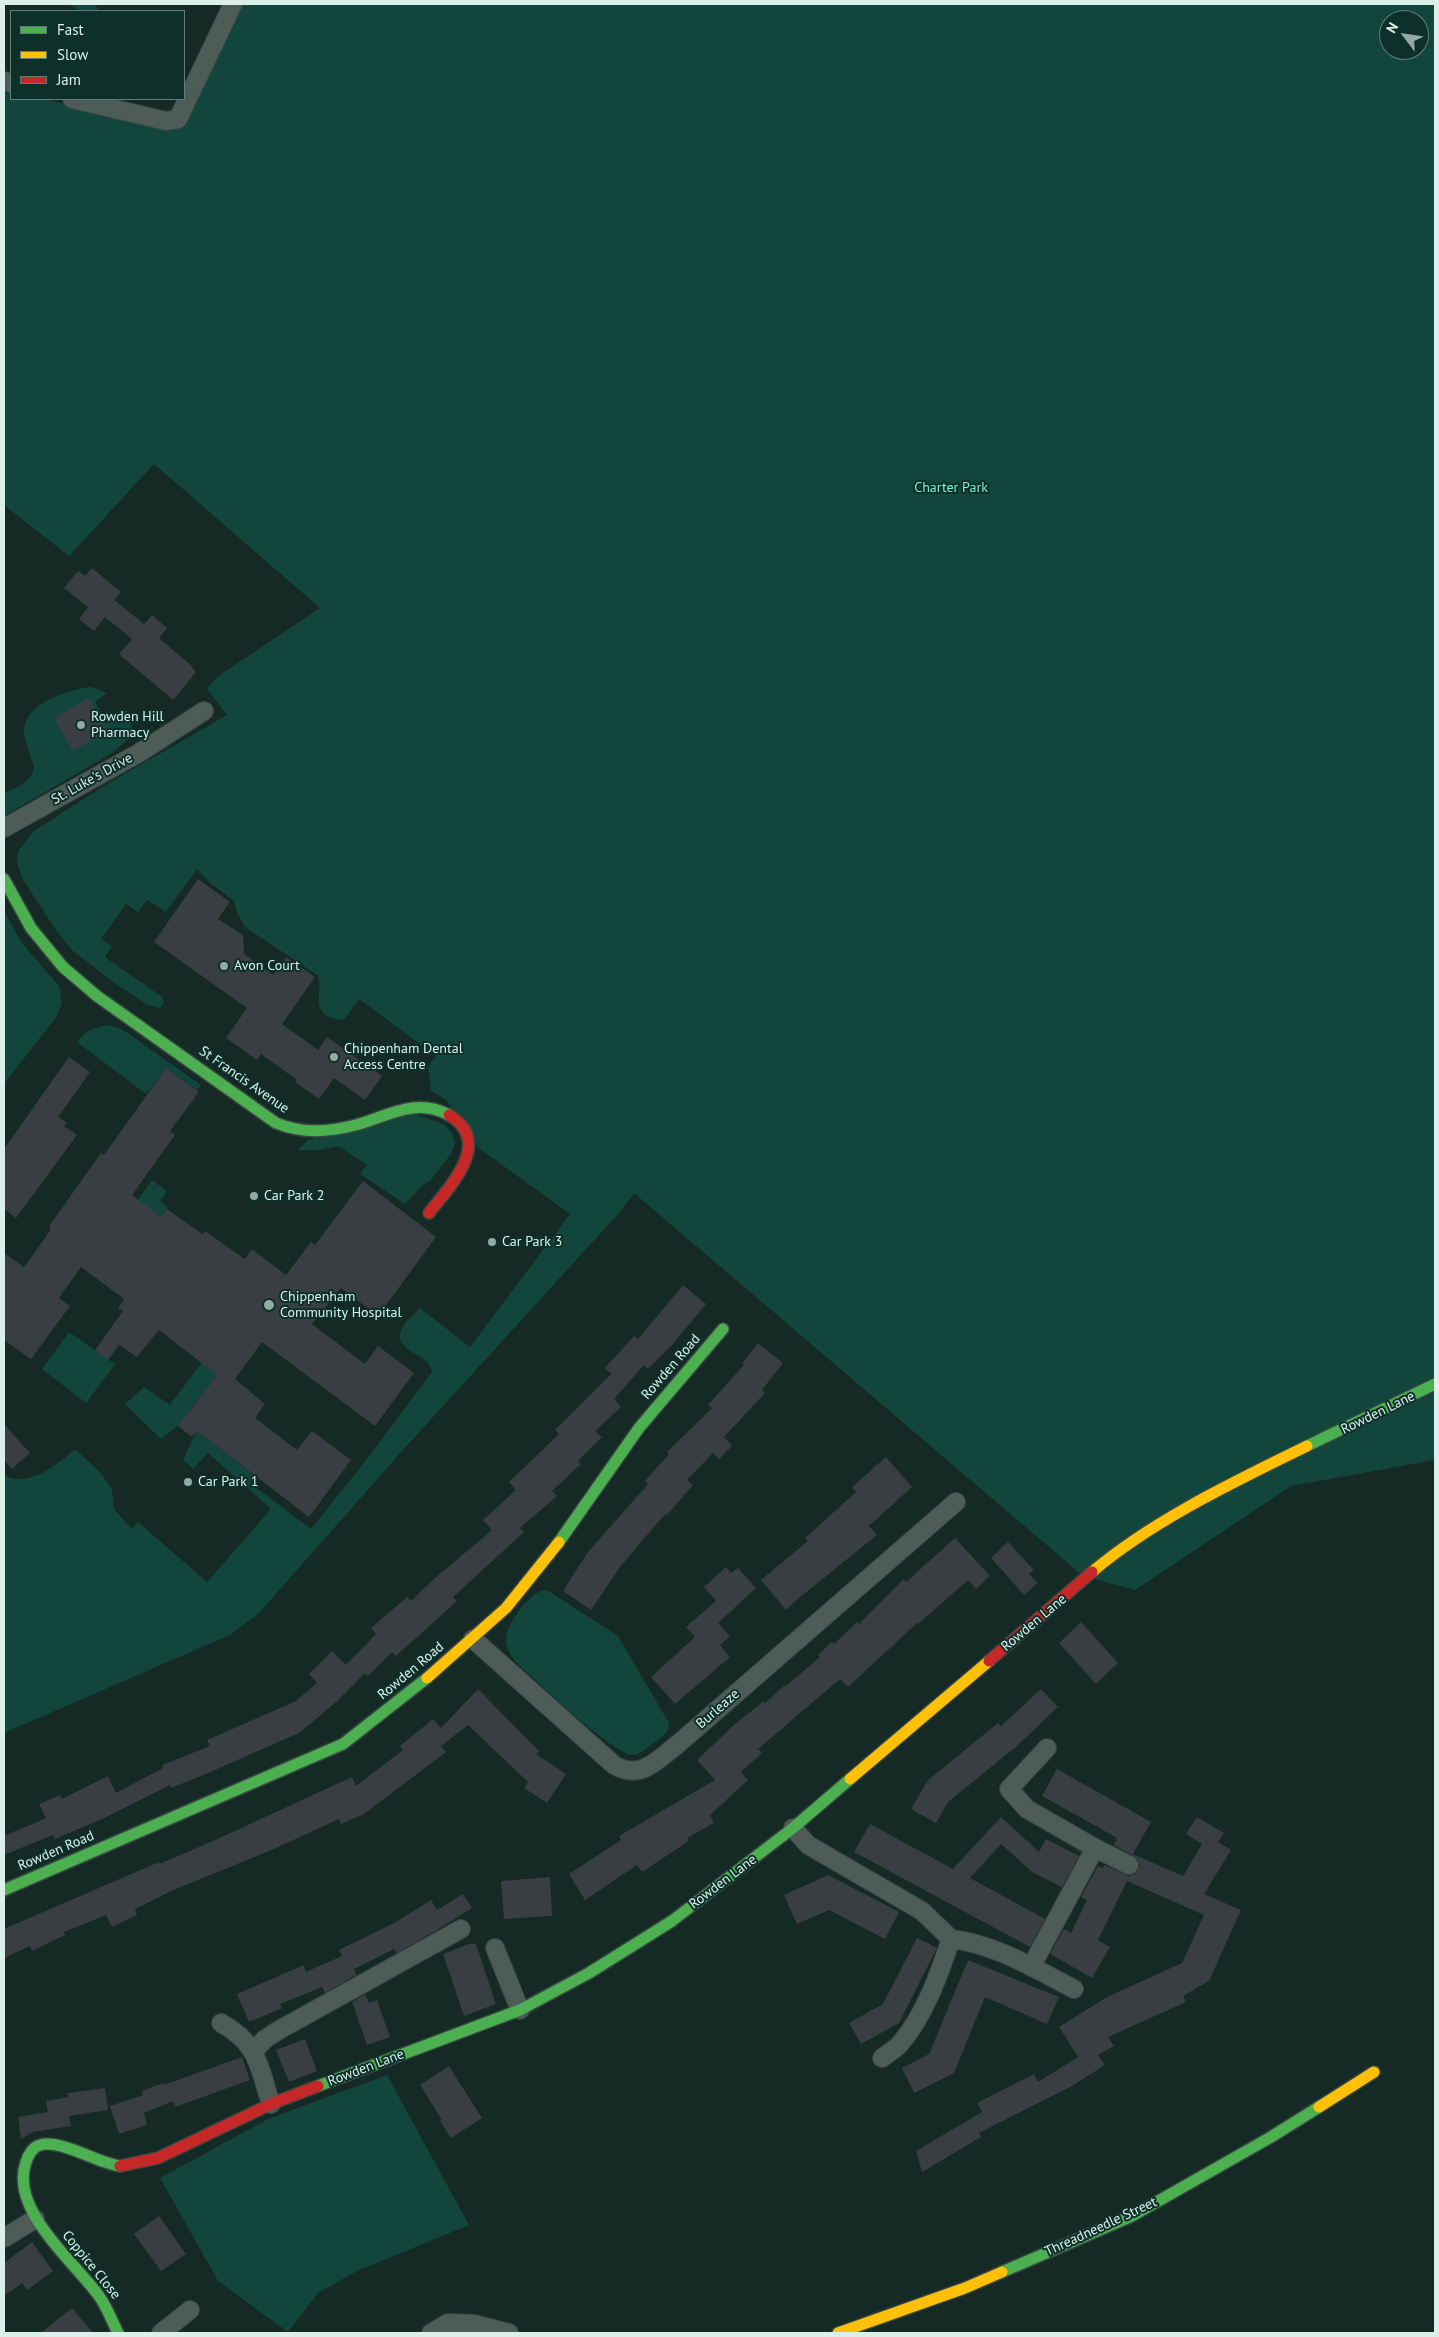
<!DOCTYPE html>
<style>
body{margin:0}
#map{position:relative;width:1439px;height:2337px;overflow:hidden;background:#152925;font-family:"PT Sans",sans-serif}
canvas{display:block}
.frame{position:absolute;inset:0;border:5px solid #dcf0ea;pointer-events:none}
.legend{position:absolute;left:10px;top:10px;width:175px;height:90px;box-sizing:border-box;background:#0d312a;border:1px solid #607d77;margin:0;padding:6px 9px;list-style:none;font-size:15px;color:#dcf0ea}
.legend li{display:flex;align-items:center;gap:10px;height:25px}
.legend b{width:25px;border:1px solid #607d77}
.north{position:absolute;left:1379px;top:10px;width:50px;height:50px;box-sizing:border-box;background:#0d312a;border:1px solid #607d77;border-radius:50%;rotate:301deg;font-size:14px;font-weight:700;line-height:20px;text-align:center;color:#dcf0ea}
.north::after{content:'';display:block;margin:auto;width:18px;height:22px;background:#96aaa5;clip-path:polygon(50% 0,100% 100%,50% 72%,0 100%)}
</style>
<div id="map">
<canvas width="1439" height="2337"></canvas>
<div class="frame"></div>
<ul class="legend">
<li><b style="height:6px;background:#4caf50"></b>Fast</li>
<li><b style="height:6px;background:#ffc107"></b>Slow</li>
<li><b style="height:6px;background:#c62828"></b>Jam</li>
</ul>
<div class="north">N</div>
</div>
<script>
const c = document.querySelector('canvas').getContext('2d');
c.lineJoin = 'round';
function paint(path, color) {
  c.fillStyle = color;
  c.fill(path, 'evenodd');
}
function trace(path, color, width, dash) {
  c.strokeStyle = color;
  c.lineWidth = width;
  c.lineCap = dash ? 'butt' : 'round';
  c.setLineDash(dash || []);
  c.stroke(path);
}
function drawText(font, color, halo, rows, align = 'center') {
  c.font = font + ' "PT Sans",sans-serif';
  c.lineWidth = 4;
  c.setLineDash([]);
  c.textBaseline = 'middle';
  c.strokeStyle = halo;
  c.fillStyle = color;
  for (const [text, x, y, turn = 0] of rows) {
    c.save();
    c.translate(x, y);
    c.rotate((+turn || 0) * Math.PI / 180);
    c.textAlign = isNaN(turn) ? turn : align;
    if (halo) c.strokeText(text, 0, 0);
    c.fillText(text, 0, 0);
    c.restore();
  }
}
const green = new Path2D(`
 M68,4H96L98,11H81Z
 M240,4H1435V1460L1291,1486L1135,1590L1083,1576L634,1193L619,1213L403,1450L258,1614L230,1635L4,1733V1475C28,1489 58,1464 75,1449L100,1472L112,1489L114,1509L132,1529L138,1522L207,1582L271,1509L208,1453L193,1469L183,1459L197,1431L255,1476L250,1483L311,1529L367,1459L432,1372C431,1369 431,1366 429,1364C422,1353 386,1348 406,1322C410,1317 416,1313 420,1308L470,1347L570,1214L480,1149L446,1100L431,1091L428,1067L436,1056L359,999L344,1020C304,1017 326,989 317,975L245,927L237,913L234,901L210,883L197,869L166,912L147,900L138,912L126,904L101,939L112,946L105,957L162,997L164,1002L160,1008L148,1005L112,981L73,951L57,932L22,878L17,863L18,851L34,831L107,784L227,715L207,689L217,677L320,608L154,464L69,556L4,505V86L11,89V99H45L166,129ZM1389,20H1419V50H1389Z
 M91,687L107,693L95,702L106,722L126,710C139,733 128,741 109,755L4,816V794C17,787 31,783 34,767C31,755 24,742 24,730C25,703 69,689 91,687Z
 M4,911L22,943L59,986L62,1003L57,1016L4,1084Z
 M108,1025L119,1028L129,1034L201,1085L197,1090L166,1068L146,1094L77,1042C84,1031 95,1027 108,1025Z
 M413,1113L445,1125L452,1133L455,1144L451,1154L430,1181L424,1184L405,1204L360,1174L367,1165L338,1146L319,1150H298L308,1140Z
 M152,1180L167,1191L160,1201L168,1207L161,1217L117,1229Z
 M226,1330L242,1342L178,1426L161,1439L125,1404L144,1387L170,1405Z
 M69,1332L115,1364L86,1403L42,1369Z
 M544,1590L550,1592L618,1636L669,1723C670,1732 661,1738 654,1743C648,1747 641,1754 634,1755C614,1756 537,1681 519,1665C512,1658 505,1648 506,1637C509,1621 528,1594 544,1590Z
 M387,2075L469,2225L357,2271L318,2293L288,2332L218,2281L160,2178L268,2119Z`);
const building = new Path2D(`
 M92,568L121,592L114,600L117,602L144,624L152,615L167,628L159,638L193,667L192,668L196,672L173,700L119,654L132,639L105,617L94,631L79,619L88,607L64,588L78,571L85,576Z
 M89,698L108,731L73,751L54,718Z
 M198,879L230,902L218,919L243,935L244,954L273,975L286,957L315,977L282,1024L318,1050L327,1037L382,1076L365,1100L334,1078L319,1099L295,1082L297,1080L261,1054L257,1060L226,1038L247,1008L154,942Z
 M69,1057L90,1072L58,1117L67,1123L64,1126L77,1135L16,1218L4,1209V1149Z
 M166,1068L199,1092L170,1131L175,1135L132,1195L161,1217L167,1209L202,1234L205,1231L245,1259L252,1249L286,1275L311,1242L315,1245L363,1181L436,1237L378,1316L341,1288L312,1324L365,1364L378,1346L414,1373L375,1426L262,1342L235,1379L265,1404L255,1418L297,1450L312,1431L351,1460L309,1517L197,1431L192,1437L178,1426L217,1375L159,1330L137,1357L119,1345L108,1360L95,1350L123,1311L118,1308L124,1299L81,1267L59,1298L70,1306L31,1359L4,1340V1253L24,1267L50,1231V1225L101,1153L104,1155Z
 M683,1285L706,1304L672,1345L648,1369L644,1365L614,1399L621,1407L595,1431L602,1437L578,1461L581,1464L552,1491L557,1496L520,1528L524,1532L453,1597L457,1601L396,1656L392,1652L368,1676L365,1673L336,1702L301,1732L206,1774L171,1788L170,1785L104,1818L55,1839L53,1835L4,1855V1836L46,1818L39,1804L60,1795L62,1799L108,1776L116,1793L163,1768L162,1765L210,1746L207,1740L296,1701L317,1683L309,1674L332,1651L346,1665L376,1634L371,1628L407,1597L411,1601L435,1578L492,1530L483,1520L516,1490L509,1482L559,1434L555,1430L611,1374L605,1368L634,1336L638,1339Z
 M758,1343L783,1363L762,1390L765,1393L724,1437L732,1446L719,1459L713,1453L687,1480L693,1485L667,1515L665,1514L620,1567L591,1610L563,1591L588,1552L648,1484L645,1481L669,1454L667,1452L712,1408L708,1405L744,1365L742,1364Z
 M4,1424L30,1453L12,1469L4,1460Z
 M886,1457L912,1487L869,1526L877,1535L799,1598L786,1610L761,1580L808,1541L805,1538L856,1492L852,1487Z
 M955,1538L990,1576L976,1589L968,1580L918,1624L917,1623L848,1687L840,1679L758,1749L762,1753L741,1772L748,1780L710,1815L714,1823L687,1838L689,1841L642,1872L637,1865L585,1900L569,1874L621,1840L619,1836L715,1780L697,1760L735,1724L764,1701L765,1703L785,1685L786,1686L820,1657L818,1655L832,1642L834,1644L857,1622L859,1624L904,1579L906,1582Z
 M1008,1542L1034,1570L1029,1574L1038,1583L1024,1595L991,1558Z
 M726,1567L731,1573L738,1568L756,1588L718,1623L730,1636L720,1645L730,1657L675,1704L651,1677L695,1637L686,1627L716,1601L704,1587Z
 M1081,1622L1118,1663L1096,1684L1059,1643Z
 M478,1689L539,1751L536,1754L566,1774L547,1803L524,1788L528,1782L468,1725L441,1746L446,1752L364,1814L341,1824L339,1819L274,1849L171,1891L135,1909L137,1915L112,1927L106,1915L64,1932L65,1935L32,1951L30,1946L4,1958V1929L159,1862V1864L213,1841L352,1777L356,1786L403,1750L400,1746L433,1719L441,1728Z
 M1041,1689L1058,1707L1017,1746L948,1802L936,1823L911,1809L928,1780L998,1723L1001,1726Z
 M1057,1769L1151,1822L1133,1854L1183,1876L1202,1844L1186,1834L1197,1817L1224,1833L1218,1842L1231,1850L1204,1894L1241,1910L1209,1981L1183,1996L1186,2002L1108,2037L1114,2046L1098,2055L1105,2065L1072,2086L979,2133L981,2137L922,2172L916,2151L982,2112L977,2103L1034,2074L1038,2082L1078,2057L1059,2027L1107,1997L1182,1963L1204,1915L1127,1881L1098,1940L1110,1947L1092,1978L1050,1954L1064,1929L1071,1933L1087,1900L1081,1897L1098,1866L1103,1868L1104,1865L1129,1876L1135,1874L1140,1865L1134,1856L1114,1845L1117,1838L1042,1796Z
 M1001,1817L1039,1852L1046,1839L1079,1856L1062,1887L1032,1872L1001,1844L970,1878L1045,1919L1030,1947L854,1852L870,1824L953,1869Z
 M828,1875L899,1912L885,1939L829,1910L797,1924L784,1895Z
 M550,1877L552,1916L504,1919L501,1881Z
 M463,1894L472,1908L437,1930L397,1953L394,1949L354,1969L356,1975L325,1993L322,1987L280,2004L282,2008L249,2022L237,1994L304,1965L306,1972L342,1956L339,1950L396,1922L431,1900L437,1910Z
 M917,1938L937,1948L899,2023L861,2044L849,2023L883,2004Z
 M469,1944H476L496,2004L464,2016L443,1954Z
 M968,1960L1059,1997L1047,2024L985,1997L954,2073L914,2093L902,2068L929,2054Z
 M365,1994L369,2003L377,2000L390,2037L367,2045L352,2002Z
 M305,2039L317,2071L289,2082L276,2050Z
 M242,2057L250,2080L175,2107L173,2101L144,2113L147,2125L119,2134L110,2106L143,2095L142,2091L163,2083L164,2085Z
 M449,2066L482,2118L451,2138L440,2121L442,2120L420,2085Z
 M105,2088L108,2110L69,2116L71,2126L33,2132L21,2139L18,2117L48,2112L46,2101L68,2097L67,2093Z
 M159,2216L186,2254L161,2271L134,2234Z
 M32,2242L53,2271L27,2290L22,2283L4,2296V2263Z
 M72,2308L93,2333H41Z`);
const street = new Path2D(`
 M4,81L11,83
 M72,99L166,121L178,119L233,4
 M4,828L139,753L204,711
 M473,1639L614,1765C641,1781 657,1760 678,1744L956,1502
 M1047,1748L1009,1789L1027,1809L1095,1848L1129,1865
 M793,1828L808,1845L922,1911L951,1939C939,1974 925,2015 900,2044C896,2049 888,2053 882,2058
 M951,1939C995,1944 1035,1969 1074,1989
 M495,1948L520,2010
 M1031,1967L1095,1848
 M221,2023C259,2044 259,2067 271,2104
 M254,2051L265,2039L279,2030L461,1929
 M4,2238L35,2219
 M161,2333L190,2310
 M431,2333L448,2323L474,2324L509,2333`);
const fast = new Path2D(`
 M4,879L31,928L63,967L97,996L276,1123C303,1134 328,1132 356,1125C388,1116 416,1097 449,1115
 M1307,1446L1435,1384
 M559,1542L639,1428L723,1329
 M4,1890L343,1744L427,1678
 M318,2086L520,2010L589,1973L672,1921L793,1828L850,1779
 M1002,2272L1132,2216L1271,2137L1319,2107
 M118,2333C112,2321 107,2307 99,2296C74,2261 9,2210 26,2162C28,2155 33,2147 40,2145C61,2139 97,2163 120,2166`);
const slow = new Path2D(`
 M1092,1572C1153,1520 1236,1481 1307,1446
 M427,1678L506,1608L559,1542
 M850,1779L989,1661
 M1319,2107L1374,2072
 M838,2333L965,2288L1002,2272`);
const jam = new Path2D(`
 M429,1213C450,1186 494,1142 449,1115
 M989,1661L1092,1572
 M120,2166L158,2158L271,2104L318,2086`);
const markers = [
 [81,725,5,"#96aaa5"],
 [224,966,5,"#96aaa5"],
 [334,1057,5,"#96aaa5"],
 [254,1196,5,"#96aaa5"],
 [492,1242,5,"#96aaa5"],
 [269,1305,6,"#96aaa5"],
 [188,1482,5,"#96aaa5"]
];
const parkNames = [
 ["Charter Park",951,488]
];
const poiNames = [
 ["Rowden Hill",91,717],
 ["Pharmacy",91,733],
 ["Avon Court",234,966],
 ["Chippenham Dental",344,1049],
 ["Access Centre",344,1065],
 ["Car Park 2",264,1196],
 ["Car Park 3",502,1242],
 ["Chippenham",280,1297],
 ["Community Hospital",280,1313],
 ["Car Park 1",198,1482]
];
const streetNames = [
 ["St. Luke's Drive",92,779,-29],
 ["St Francis Avenue",244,1080,35],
 ["Rowden Road",671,1367,-49],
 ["Rowden Lane",1378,1413,-26],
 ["Rowden Lane",1034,1623,-40],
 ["Rowden Road",411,1671,-40],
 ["Burleaze",718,1709,-41],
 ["Rowden Road",56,1851,-23],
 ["Rowden Lane",723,1882,-37],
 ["Rowden Lane",366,2068,-21],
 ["Threadneedle Street",1101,2227,-25],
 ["Coppice Close",91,2265,51]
];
paint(green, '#12463c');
paint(building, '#383e42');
trace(street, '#374642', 20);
trace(fast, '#374642', 14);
trace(slow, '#374642', 14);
trace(jam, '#374642', 14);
trace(street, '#4e5c58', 18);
trace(fast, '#4caf50', 11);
trace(slow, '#ffc107', 11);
trace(jam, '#c62828', 11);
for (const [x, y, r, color] of markers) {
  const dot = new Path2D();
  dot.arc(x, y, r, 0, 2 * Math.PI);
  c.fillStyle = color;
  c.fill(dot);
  trace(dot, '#0d312a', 2);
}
drawText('14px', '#7fefd5', '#0d312a', parkNames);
drawText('14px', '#dcf0ea', '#0d312a', poiNames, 'left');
drawText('14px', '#dcf0ea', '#0d312a', streetNames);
</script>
